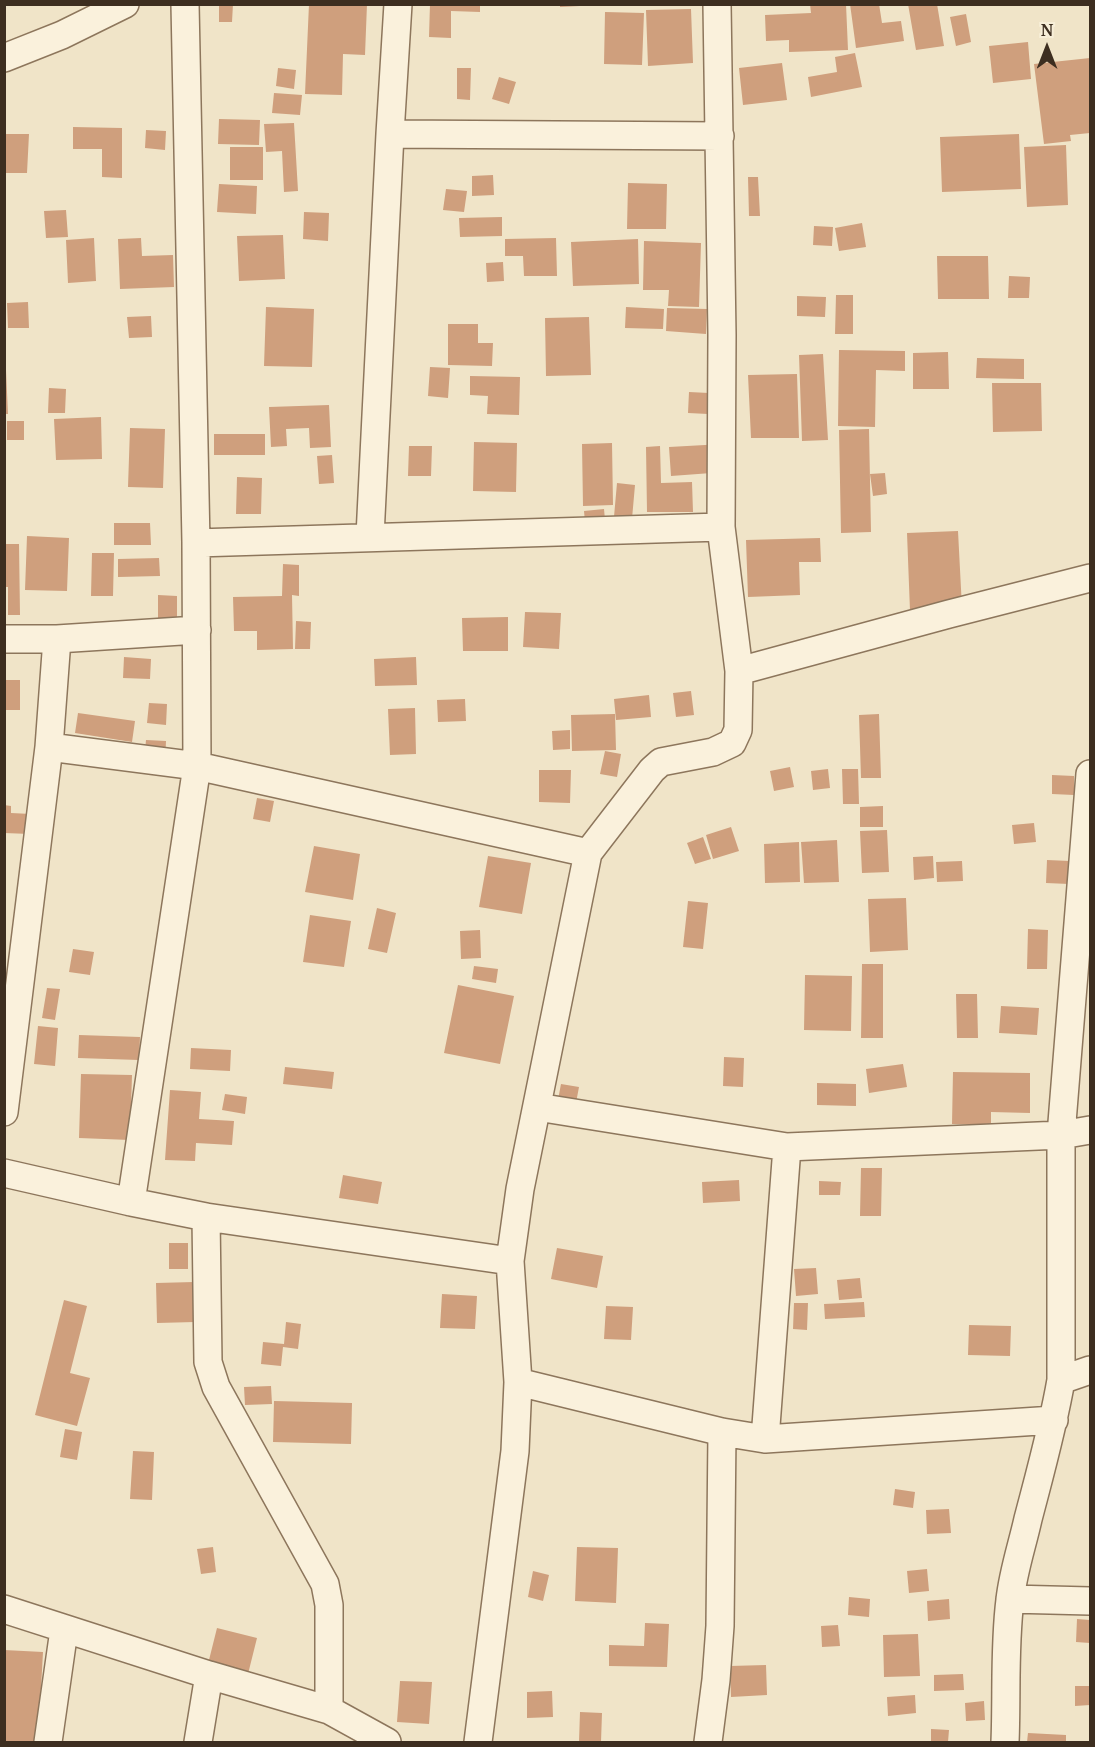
<!DOCTYPE html>
<style>
body{margin:0}
#map{position:relative;width:1095px;height:1747px;overflow:hidden;background:#f0e4c8;font-family:"Noto Serif",serif}
canvas{display:block}
.frame{position:absolute;inset:0;border:6px solid #3d2e20;pointer-events:none}
.north{position:absolute;left:1017px;top:18px;width:60px;height:60px;-webkit-text-stroke:4px #f7eed8;paint-order:stroke;rotate:0deg;font-size:16px;font-weight:700;line-height:24px;text-align:center;color:#3d2e20}
.north::after{content:'';display:block;margin:auto;width:21px;height:27px;background:#3d2e20;clip-path:polygon(50% 0,100% 100%,50% 72%,0 100%)}
</style>
<div id="map">
<canvas width="1095" height="1747"></canvas>
<div class="frame"></div>
<div class="north">N</div>
</div>
<script>
const c = document.querySelector('canvas').getContext('2d');
c.lineJoin = 'round';
function paint(path, color) {
  c.fillStyle = color;
  c.fill(path, 'evenodd');
}
function trace(path, color, width, dash) {
  c.strokeStyle = color;
  c.lineWidth = width;
  c.lineCap = dash ? 'butt' : 'round';
  c.setLineDash(dash || []);
  c.stroke(path);
}
const building = new Path2D(`
 M219,4H233L232,22H219Z
 M309,4H367L365,55L343,54L342,95L305,94Z
 M430,4H480V12L451,11V38L429,37Z
 M560,4H580V6L560,7Z
 M810,4H846L848,50L789,52V40L766,41L765,15L811,13Z
 M850,4H879L882,23L901,21L904,41L856,48Z
 M908,4H937L944,46L916,50Z
 M691,9L693,63L648,66L646,10Z
 M605,12L644,13L642,65L604,64Z
 M966,14L971,42L956,46L950,17Z
 M1028,42L1031,79L993,83L989,46Z
 M855,53L862,87L811,97L808,77L837,72L835,57Z
 M1090,58V133L1070,135L1071,141L1044,144L1034,64Z
 M782,63L787,100L743,105L739,68Z
 M278,68L296,70L294,89L276,86Z
 M457,68H471L470,100L457,99Z
 M499,77L516,82L509,104L492,99Z
 M274,93L302,95L300,115L272,113Z
 M219,119L260,120L259,145L218,144Z
 M294,123L298,191L284,192L282,151L266,152L264,124Z
 M73,127L122,128V178L102,177V149H73Z
 M146,130L166,131L165,150L145,148Z
 M4,134H29L27,173H4Z
 M1019,134L1021,189L942,192L940,137Z
 M1066,145L1068,205L1027,207L1024,147Z
 M230,147H263V180H230Z
 M493,175L494,195L472,196V176Z
 M748,177H758L760,216H749Z
 M628,183L667,184L666,229H627Z
 M219,184L257,186L256,214L217,212Z
 M446,189L467,191L464,212L443,210Z
 M66,210L68,237L46,238L44,211Z
 M304,212L329,213L328,241L303,239Z
 M502,217V236L460,237L459,218Z
 M862,223L866,247L839,251L835,228Z
 M814,226L833,227L832,246L813,245Z
 M283,235L285,279L239,281L237,236Z
 M94,238L96,281L68,283L66,240Z
 M141,238L142,256L173,255L174,287L120,289L118,239Z
 M556,238L557,276H524L523,256H505V239Z
 M638,239L639,284L573,286L571,242Z
 M644,241L701,243L699,307L668,306L669,290H643Z
 M937,256H988L989,299H938Z
 M503,262L504,281L487,282L486,263Z
 M1009,276L1030,277L1029,298H1008Z
 M836,295H853V334H835Z
 M797,296L826,297L825,317L797,316Z
 M28,302L29,328H8L7,303Z
 M266,307L314,309L312,367L264,366Z
 M626,307L664,309L663,329L625,328Z
 M667,308L707,309L706,334L666,331Z
 M151,316L152,337L129,338L127,317Z
 M589,317L591,375L546,376L545,318Z
 M448,324H478V343H493L492,366L448,365Z
 M839,350L905,351V371L876,370L875,427L838,426Z
 M948,352L949,389H913V353Z
 M823,354L828,440L802,441L799,355Z
 M977,358L1024,359V379L976,378Z
 M430,367L450,368L448,398L428,396Z
 M4,370H6L8,414H4Z
 M797,374L799,438H751L748,375Z
 M470,376L520,377L519,415L487,414L488,396L470,395Z
 M992,383H1041L1042,431L993,432Z
 M49,388L66,389L65,413H48Z
 M689,392L709,393L708,414L688,413Z
 M329,405L331,447L310,448L309,428L286,429L287,446L271,447L269,407Z
 M101,417L102,459L56,460L54,419Z
 M7,421H24V440H7Z
 M130,428L165,429L163,488L128,487Z
 M869,429L871,532L841,533L839,430Z
 M214,434H265V455H214Z
 M474,442L517,443L516,492L473,491Z
 M612,443L613,505L583,506L582,444Z
 M723,444L725,472L671,476L669,447Z
 M409,446H432L431,476H408Z
 M660,446L661,483L692,482L693,512H647L646,447Z
 M332,455L334,483L319,484L317,456Z
 M885,473L887,494L873,496L870,474Z
 M237,477L262,478L261,514H236Z
 M617,483L635,485L631,530L613,528Z
 M604,509L606,531L586,533L584,511Z
 M114,523H150L151,545H114Z
 M958,531L962,608L910,611L907,533Z
 M27,536L69,538L67,591L25,590Z
 M820,538L821,562H799L800,595L748,597L746,540Z
 M5,544H19L20,615H8V587H5Z
 M92,553H114L113,596H91Z
 M159,558L160,576L118,577V559Z
 M283,564L299,565V596L292,595L293,649L257,650V631H234L233,597L282,596Z
 M158,595L177,596V619H158Z
 M525,612L561,613L559,649L523,647Z
 M508,617V651H463L462,618Z
 M296,621L311,622L310,649H295Z
 M124,657L151,659L150,679L123,678Z
 M416,657L417,685L375,686L374,659Z
 M4,680H20V710H4Z
 M691,691L694,715L676,717L673,693Z
 M649,695L651,717L616,720L614,699Z
 M465,699L466,721L438,722L437,700Z
 M149,703L167,704L166,725L147,723Z
 M415,708L416,754L390,755L388,709Z
 M78,713L135,721L132,742L75,733Z
 M615,714L616,750L572,751L571,715Z
 M879,714L881,778H861L859,715Z
 M570,730V749L553,750L552,731Z
 M146,740L166,741L165,763L144,761Z
 M605,751L621,754L617,777L600,774Z
 M790,767L794,787L774,791L770,771Z
 M828,769L830,788L813,790L811,771Z
 M842,769H858L859,804H843Z
 M539,770H571L570,803L539,802Z
 M1052,775L1074,776V795L1052,794Z
 M257,798L274,801L270,822L253,819Z
 M4,805L11,806V813L31,814L30,834L4,833Z
 M883,806V827H860V807Z
 M1034,823L1036,842L1014,844L1012,825Z
 M731,827L739,851L713,859L706,835Z
 M887,830L889,872L862,873L860,831Z
 M703,837L711,859L695,864L687,843Z
 M837,840L839,882L804,883L801,842Z
 M799,842L800,882L765,883L764,844Z
 M314,846L360,854L353,900L305,892Z
 M488,856L531,863L522,914L479,907Z
 M933,856L934,878L914,880L913,857Z
 M1047,860L1070,861L1069,884L1046,883Z
 M962,861L963,881L937,882L936,862Z
 M906,898L908,950L870,952L868,899Z
 M688,901L708,903L703,949L683,947Z
 M377,908L396,913L387,953L368,949Z
 M310,915L351,921L344,967L303,962Z
 M1028,929L1048,930L1047,969H1027Z
 M480,930L481,958L461,959L460,931Z
 M73,949L94,952L90,975L69,972Z
 M862,964H883V1038H861Z
 M474,966L498,969L496,983L472,979Z
 M805,975L852,976L851,1031L804,1030Z
 M458,985L514,996L500,1064L444,1053Z
 M47,988L60,989L55,1020L42,1018Z
 M956,994H977L978,1038H957Z
 M1001,1006L1039,1008L1037,1035L999,1033Z
 M38,1026L58,1028L55,1066L34,1064Z
 M79,1035L140,1037L139,1060L78,1058Z
 M191,1048L231,1050L230,1071L190,1069Z
 M724,1057L744,1058L743,1087L723,1086Z
 M903,1064L907,1087L869,1093L866,1069Z
 M285,1067L334,1072L332,1089L283,1084Z
 M953,1072L1030,1073V1113L991,1112V1125L952,1124Z
 M81,1074L132,1075L130,1140L79,1138Z
 M817,1083L856,1084V1106L817,1105Z
 M561,1084L579,1087L575,1108L557,1105Z
 M170,1090L201,1092L199,1119L234,1121L232,1145L196,1143L195,1161L165,1160Z
 M225,1094L247,1097L245,1114L222,1110Z
 M861,1168H882L881,1216H860Z
 M343,1175L382,1182L378,1204L339,1198Z
 M739,1180L740,1201L703,1203L702,1182Z
 M819,1181L841,1182L840,1195H819Z
 M169,1243H188V1269H169Z
 M557,1248L603,1256L597,1288L551,1279Z
 M816,1268L818,1294L796,1296L794,1269Z
 M860,1278L862,1298L839,1300L837,1280Z
 M194,1282L195,1322L157,1323L156,1283Z
 M442,1294L477,1296L475,1329L440,1328Z
 M64,1300L87,1306L70,1373L90,1378L77,1426L35,1415Z
 M864,1302L865,1317L825,1319L824,1304Z
 M794,1303H808L807,1330L793,1329Z
 M606,1306L633,1307L631,1340L604,1339Z
 M286,1322L301,1324L298,1349L283,1347L281,1366L261,1364L263,1342L284,1344Z
 M969,1325L1011,1326L1010,1356L968,1355Z
 M271,1386L272,1404L245,1405L244,1387Z
 M274,1401L352,1403L351,1444L273,1442Z
 M65,1429L82,1432L77,1460L60,1457Z
 M133,1451L154,1452L152,1500L130,1499Z
 M895,1489L915,1492L913,1508L893,1505Z
 M949,1509L951,1533L927,1534L926,1510Z
 M213,1547L216,1572L201,1574L197,1549Z
 M577,1547L618,1548L616,1603L575,1601Z
 M927,1569L929,1591L909,1593L907,1571Z
 M533,1571L549,1575L543,1601L528,1597Z
 M849,1597L870,1599L869,1617L848,1615Z
 M949,1599L950,1619L928,1621L927,1601Z
 M1077,1619L1090,1620V1643L1076,1642Z
 M645,1623L669,1624L667,1667L609,1666V1645L644,1646Z
 M838,1625L840,1646L822,1647L821,1626Z
 M217,1628L257,1638L247,1678L207,1668Z
 M918,1634L920,1676L884,1677L883,1635Z
 M4,1650L43,1652L38,1742H4Z
 M766,1665L767,1695L731,1697L730,1666Z
 M963,1674L964,1690L934,1691V1675Z
 M400,1681L432,1682L429,1724L397,1722Z
 M1075,1686H1090V1705L1075,1706Z
 M552,1691L553,1717L527,1718V1692Z
 M915,1695L916,1713L888,1716L887,1697Z
 M984,1701L985,1720L966,1721L965,1703Z
 M580,1712L602,1713L601,1742H579Z
 M931,1729L949,1730L948,1742H931Z
 M1028,1733L1066,1735V1742H1027Z`);
const minor = new Path2D(`
 M4,58L62,35L125,4
 M390,134L720,136
 M370,536L390,134L398,4
 M196,543L721,527
 M4,639H57L197,630
 M739,671L949,614L1090,578
 M49,747L197,766L588,853
 M537,1107L787,1147L1061,1135L1090,1130
 M4,1112L49,747L57,639
 M4,1173L131,1202L206,1217L510,1261
 M131,1202L197,766L196,543L185,4
 M206,1217L208,1362L216,1387L325,1584L329,1605V1710
 M1061,1380L1090,1370
 M518,1382L722,1432L765,1439L1054,1420
 M765,1439L787,1147
 M1010,1599L1090,1601
 M4,1609L209,1675L329,1710L387,1742
 M48,1742L64,1630
 M198,1742L209,1675
 M478,1742L515,1451L518,1382L510,1261L520,1189L588,853L652,770L661,762L713,752L732,743L738,730L739,671L721,527L722,335L717,4
 M708,1742L716,1680L720,1626L722,1432
 M1005,1742C1007,1695 1004,1647 1010,1600C1013,1572 1022,1546 1028,1519C1040,1473 1053,1427 1061,1380V1135L1090,774`);
paint(building, '#cf9f7d');
trace(minor, '#8d765c', 30);
trace(minor, '#faf1dc', 27);
</script>
